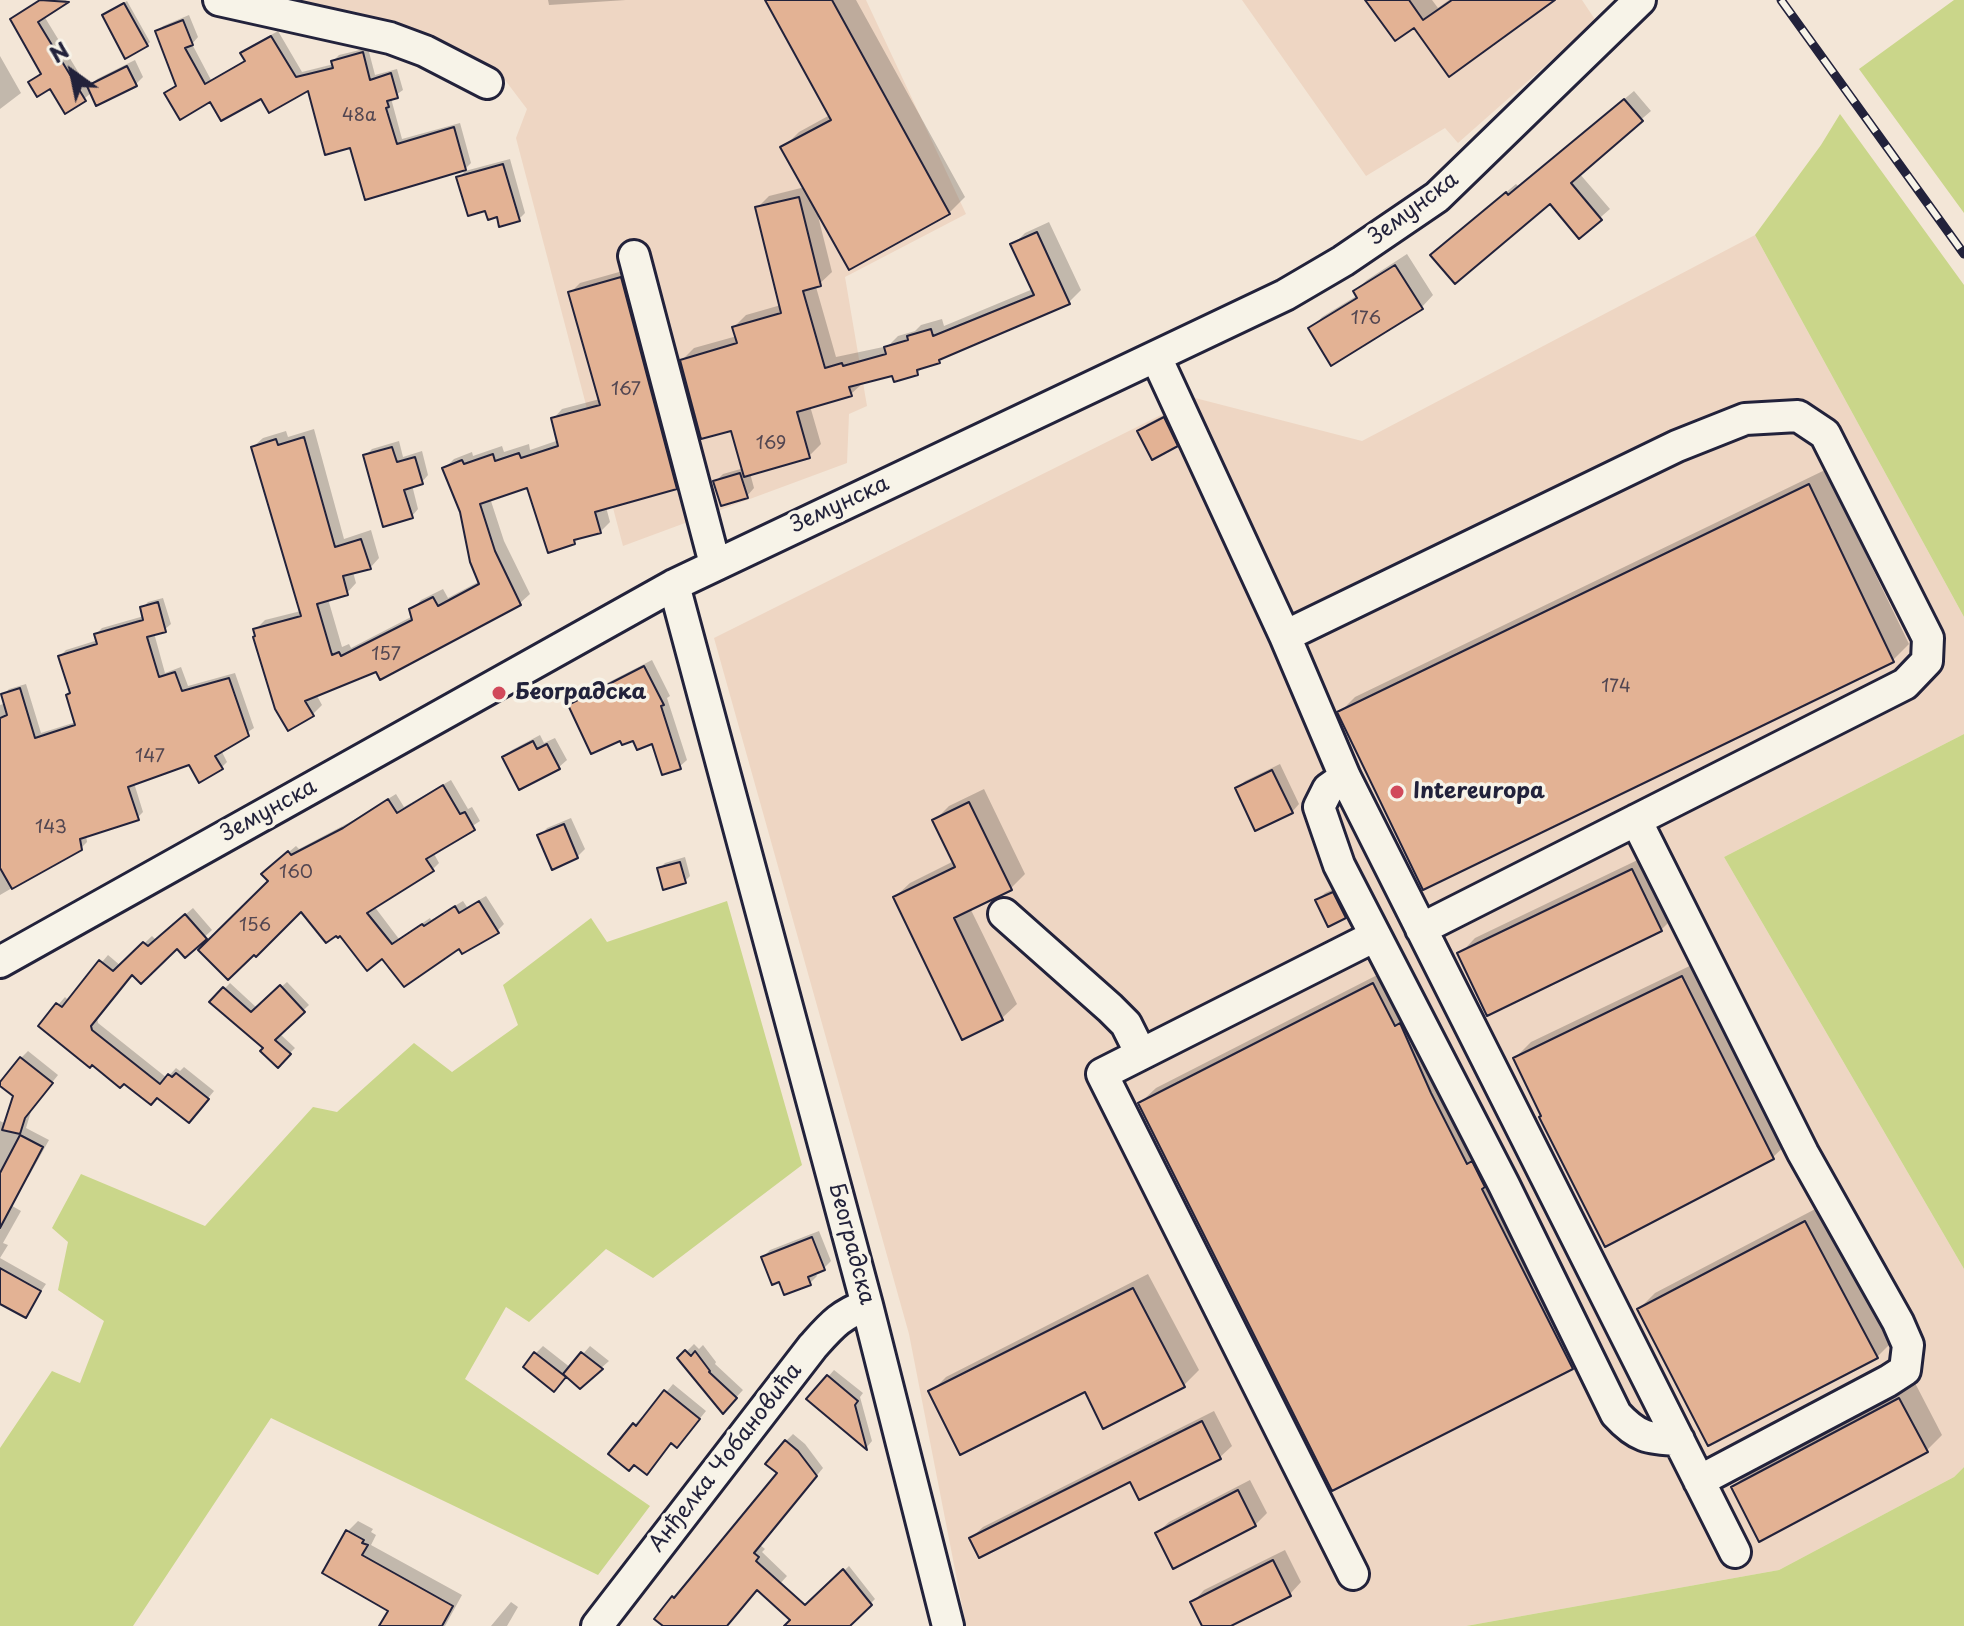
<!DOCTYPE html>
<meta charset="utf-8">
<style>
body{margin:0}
#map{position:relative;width:1964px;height:1626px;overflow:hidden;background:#f3e6d7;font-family:"Playpen Sans",sans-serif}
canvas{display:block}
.north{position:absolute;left:32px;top:32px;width:80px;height:80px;-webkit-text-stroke:6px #f7f3e8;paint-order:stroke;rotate:327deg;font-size:22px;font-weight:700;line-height:32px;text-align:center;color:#22223b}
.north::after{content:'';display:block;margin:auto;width:28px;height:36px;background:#22223b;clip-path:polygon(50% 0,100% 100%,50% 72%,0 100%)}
</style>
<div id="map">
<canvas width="1964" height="1626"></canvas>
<div class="north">N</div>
</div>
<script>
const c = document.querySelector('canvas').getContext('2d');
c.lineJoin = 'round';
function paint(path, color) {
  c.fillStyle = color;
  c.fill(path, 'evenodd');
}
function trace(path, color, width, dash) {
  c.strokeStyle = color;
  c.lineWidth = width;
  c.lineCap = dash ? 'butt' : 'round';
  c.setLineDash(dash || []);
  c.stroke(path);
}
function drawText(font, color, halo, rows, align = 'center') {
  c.font = font + ' "Playpen Sans",sans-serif';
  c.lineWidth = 7;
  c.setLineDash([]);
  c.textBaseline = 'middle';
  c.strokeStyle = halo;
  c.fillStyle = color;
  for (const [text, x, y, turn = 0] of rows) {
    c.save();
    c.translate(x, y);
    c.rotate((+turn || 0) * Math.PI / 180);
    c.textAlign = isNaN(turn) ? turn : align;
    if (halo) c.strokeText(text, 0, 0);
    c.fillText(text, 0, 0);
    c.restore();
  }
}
const built = new Path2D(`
 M291,0H866L966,214L845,277L867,406L849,414L847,463L623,546L516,138L527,109L505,80L446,44L356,12L331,10Z
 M1242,0H1582L1596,21L1458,143L1445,128L1366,176Z
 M1755,235L1964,617V734L1724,857L1964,1269V1467L1954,1477L1779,1570L1466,1626H966L909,1334L714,638L1195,398L1362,441Z`);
const green = new Path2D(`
 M1954,0H1964V213L1859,69Z
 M1840,114L1964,285V617L1755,235L1821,145Z
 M1964,734V1269L1724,857Z
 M727,901L802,1165L653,1278L606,1249L529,1322L506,1307L465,1379L650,1506L598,1575L271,1418L133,1626H0V1448L52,1371L80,1383L104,1321L58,1290L68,1242L52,1228L81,1174L205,1226L313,1107L337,1112L414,1043L452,1072L518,1025L503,985L591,918L607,942Z
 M1964,1467V1626H1466L1779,1570L1954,1477Z`);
const shadow = new Path2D(`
 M39,0H67L44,16L88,88L97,79L135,60L143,77L135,85L92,92L84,99L50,86L30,82L43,72L12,19Z
 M548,0H626L549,5Z
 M767,0H856L965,197L949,213L817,212L832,272L816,287L836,357L888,346L898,336L915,331L921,325L942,319L944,326L1033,289L1013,245L1025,233L1049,222L1081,290L1069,302L945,356L939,361L925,365L917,373H894L863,383L851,394L810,406L821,444L809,456L750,473L754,488L747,496L715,482L723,474L744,468L733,428L682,360L694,348L737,336L734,327L746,315L781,305L757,208L769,196L805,187L783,148L799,132L830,115Z
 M1367,0H1432L1438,8L1449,0H1552L1414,25Z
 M127,1L150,42L147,45L108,12Z
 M189,15L198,37L192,44L211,80L246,60L243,53L248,48L278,31L302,72L334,64L333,61L339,55L368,48L375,75L397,69L403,90L393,97L392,102L402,139L460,123L471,163L465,169L351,145L309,88L261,96L211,99L167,93L177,84L157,32L163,26Z
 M0,56L21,93L0,109Z
 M1634,91L1651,111L1579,173L1610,209L1579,236L1550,201L1442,246L1516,184L1519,187Z
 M510,159L525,213L519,219L498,215L487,209L459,178L465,171Z
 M1407,254L1433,295L1422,307L1311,329L1322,317L1358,295L1355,291L1367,280Z
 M630,269L685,478L676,487L606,507L610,522L600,532L579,537L574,542L528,485L490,498L504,541L530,594L520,603L381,677L376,669L316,694L322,705L313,714L255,630L265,620L301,611L253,447L263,438L286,431L288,437L314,429L344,539L371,530L379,558L370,568L353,572L356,583L347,593L328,599L342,647L349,644L351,648L413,616L412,610L421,600L443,589L448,598L480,581L462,512L445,468L454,459L472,452L473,456L502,446L504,452L529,444L530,450L559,440L553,419L562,409L600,399L570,293L580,283Z
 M1172,411L1184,437L1176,445L1139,432L1147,424Z
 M399,441L403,457L422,451L428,475L422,482L412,485L418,509L412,516L365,456L372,449Z
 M1825,470L1909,644L1893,660L1424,887L1340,712L1355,697Z
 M163,598L171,624L164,630L154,633L165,673L181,667L188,686L235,673L254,728L221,750L227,762L221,768L190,762L134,783L143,812L137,818L86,835L87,842L81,848L0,895V705L6,703L3,695L9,689L26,684L41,733L76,722L72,692L60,656L66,650L98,640L96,634L102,628L144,616L142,608L148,602Z
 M652,660L670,696L667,698L687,760L679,767L653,741L634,738L570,705L578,698Z
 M540,735L544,743L555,738L567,760L559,767L520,788L504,758L512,750Z
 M1280,764L1299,804L1292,812L1237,789L1245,781Z
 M451,780L468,809L472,807L480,821L433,852L439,863L433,869L374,906L399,939L430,918L431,920L463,901L467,907L486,896L504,924L497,931L382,956L302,909L270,881L271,867L296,846L299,849L352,821L396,794L404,807Z
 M984,789L1025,874L1010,889L970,908L1017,1004L1002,1018L963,1037L895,897L910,883L954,861L935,820L949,806Z
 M571,818L585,849L577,857L540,836L547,828Z
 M1648,855L1677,914L1661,930L1460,954L1475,938Z
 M685,857L690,876L685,881L659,869L665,863Z
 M1340,886L1353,909L1345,917L1318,900L1325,893Z
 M193,908L212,930L185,955L177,946L133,973L97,1017L98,1023L167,1078L176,1068L180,1071L184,1067L214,1091L195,1114L157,1096L40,1026L65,997L69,1001L108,955L121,966L152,936L156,940Z
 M1698,962L1789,1142L1773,1157L1543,1116L1515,1058L1531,1042Z
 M1389,969L1588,1352L1572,1368L1140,1103L1156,1088Z
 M287,982L309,1005L279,1033L295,1048L278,1065L266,1047L212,1002L230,983L257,1008Z
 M28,1051L58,1075L32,1108L26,1128L49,1140L29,1176L22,1184L0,1170V1121L6,1124L15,1095L21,1058Z
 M0,1199L21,1211L3,1243L8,1245L0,1258L46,1284L25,1315L0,1302Z
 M1821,1206L1893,1341L1877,1357L1639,1309L1655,1293Z
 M819,1231L831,1261L824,1268L815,1272L817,1276L810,1283L780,1279L763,1257L770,1250Z
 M1148,1274L1199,1370L1184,1385L931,1392L946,1377Z
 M694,1344L699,1349L703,1345L716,1362L715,1364L743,1390L723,1411L680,1358Z
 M543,1346L571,1368L590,1346L609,1361L580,1387L567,1375L561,1382L536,1353Z
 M834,1370L863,1393L860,1397L872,1441L867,1447L809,1399Z
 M1915,1383L1942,1435L1927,1450L1733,1487L1749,1472Z
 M673,1384L706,1411L684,1438L672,1441L654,1465L634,1463V1425L642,1417L644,1419Z
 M1214,1411L1232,1446L1220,1457L1130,1480L971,1538L983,1527Z
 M793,1434L805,1444L823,1468L760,1545L765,1549L762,1552L787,1576L768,1597L758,1588L726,1626H666L656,1618L673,1597L680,1590L682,1591L780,1473L786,1441Z
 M1250,1480L1267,1513L1255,1525L1157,1533L1169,1522Z
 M358,1521L373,1529L371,1532L376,1535L371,1545L462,1595L445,1626H382L391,1610L348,1531Z
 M1285,1550L1301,1582L1290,1594L1226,1626H1205L1193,1602L1204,1590Z
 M849,1566L875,1599L848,1626H792L808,1606Z
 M511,1602L518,1607L507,1626H491Z`);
const building = new Path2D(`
 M40,0L69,2L38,22L86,101L65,114L50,89L37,97L28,82L41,74L10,19Z
 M765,0H832L950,214L849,270L780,147L831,120Z
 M1365,0H1409L1423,20L1452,0H1555L1449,77L1414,28L1395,41Z
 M124,3L148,46L125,59L102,15Z
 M183,20L193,45L185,48L205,84L245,61L240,53L271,36L296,77L333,68L331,61L363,52L370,80L391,73L398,98L387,101L389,107L386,108L397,144L454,127L466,170L365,200L350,148L325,155L308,91L269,113L261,99L221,121L210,102L180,120L164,93L176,86L155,31Z
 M127,66L137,86L96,106L87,86Z
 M1624,99L1643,121L1571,183L1602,220L1579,239L1550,204L1455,284L1430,255L1506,192L1508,195Z
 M503,164L520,221L499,227L497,217L488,220L485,211L468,216L456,177Z
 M799,197L821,286L803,291L825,368L842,363L843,366L886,354L884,347L908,340L907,336L931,329L933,336L1034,295L1010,244L1037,232L1070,304L939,360L940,363L917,370L918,375L894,382L892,376L849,387L852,396L797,412L810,458L744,477L731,431L701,439L680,360L737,343L732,327L781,313L755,207Z
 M1395,265L1423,309L1331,366L1308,328L1357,298L1353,291Z
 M621,277L677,489L595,512L601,533L574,540L575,544L548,553L527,488L480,504L495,551L521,605L380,680L376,672L305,701L314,716L288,731L275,709L253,637L255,636L253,629L301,616L251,447L276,439L278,445L304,437L335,547L361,539L371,569L343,576L348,595L317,604L332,655L339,652L341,656L412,620L409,609L433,597L438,606L479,584L470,562L460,512L442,468L462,460L464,464L493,454L495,461L519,453L521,458L558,446L551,418L600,405L568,292Z
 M1164,417L1178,446L1152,460L1137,431Z
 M392,447L397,462L415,457L423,484L404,490L413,518L383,527L363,455Z
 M740,473L748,498L721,506L713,481Z
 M1809,484L1894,662L1423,890L1337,712Z
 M158,602L166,632L147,637L159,677L175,672L182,691L229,678L249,736L215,756L223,769L199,783L189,765L128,787L139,820L80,839L82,850L12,889L0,868V718L7,715L1,694L20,688L35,738L75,725L66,695L70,693L58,656L97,644L94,634L143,620L140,607Z
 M644,666L664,705L661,706L681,769L662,775L652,744L637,750L633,741L622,745L620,741L591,754L568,705Z
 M533,741L537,749L547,744L560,769L519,790L502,757Z
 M1272,770L1293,813L1255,831L1235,788Z
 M443,785L460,814L465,812L475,830L426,859L434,871L367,913L392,944L422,924L424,926L455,906L459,913L479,901L499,933L462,954L459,949L404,987L382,959L367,971L340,936L338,938L336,936L326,943L301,912L256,957L254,955L228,980L198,950L268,881L261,874L288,851L291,855L343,828L388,799L397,813Z
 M969,802L1012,890L954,918L1003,1020L962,1040L893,897L955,867L932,820Z
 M564,824L578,858L552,870L537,835Z
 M680,862L686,883L663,890L657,868Z
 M1632,869L1662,931L1487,1016L1457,953Z
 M1333,892L1346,918L1328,927L1315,900Z
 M185,914L207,939L185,958L177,949L141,984L132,975L91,1026L92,1030L160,1084L168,1074L172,1077L176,1073L209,1099L189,1123L157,1098L151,1105L124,1084L120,1088L92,1065L90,1068L38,1026L56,1003L62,1007L99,960L113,971L143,942L148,946Z
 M1682,976L1774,1159L1605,1247L1539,1117L1541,1116L1513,1058Z
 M1373,983L1395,1026L1400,1023L1431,1093L1467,1164L1472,1161L1485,1187L1482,1189L1573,1369L1332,1491L1138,1103Z
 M280,985L305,1012L275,1040L291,1054L278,1068L260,1051L263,1048L209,1002L223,987L251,1012Z
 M20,1057L53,1083L25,1118L20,1134L2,1130L13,1096L0,1086V1082Z
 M20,1135L43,1147L0,1228V1173Z
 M1805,1221L1878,1358L1708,1446L1637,1309Z
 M812,1237L825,1270L808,1277L811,1285L784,1295L779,1282L772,1285L761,1257Z
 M0,1268L41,1291L26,1318L0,1304Z
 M1133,1288L1185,1387L1103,1429L1085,1392L960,1455L928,1391Z
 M685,1350L691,1356L695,1351L710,1371L709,1372L737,1398L723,1414L677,1358Z
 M534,1352L566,1377L554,1392L523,1367Z
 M581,1352L603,1369L580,1389L563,1374Z
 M827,1375L858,1401L855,1405L867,1450L806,1399Z
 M664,1390L700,1419L677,1448L671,1443L647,1475L634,1465L629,1471L608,1454L633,1423L636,1426Z
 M1899,1398L1928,1452L1759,1542L1731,1487Z
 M1202,1421L1221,1459L1139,1500L1130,1482L979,1558L969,1538Z
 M785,1440L798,1451L817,1476L754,1553L759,1557L756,1561L805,1605L843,1569L872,1605L850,1626H784L790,1620L757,1590L727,1626H663L654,1619L672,1596L674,1598L777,1473L765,1464Z
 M1238,1490L1256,1526L1173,1569L1155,1533Z
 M346,1530L364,1540L362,1543L368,1545L362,1555L453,1606L442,1626H379L388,1611L322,1573Z
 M1273,1560L1291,1596L1231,1626H1202L1190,1602Z`);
const minor = new Path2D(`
 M219,0L390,38L425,51L487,83
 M634,256L715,564
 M1156,357L1285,636L1345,777L1735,1552
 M674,585L867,1305L948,1626
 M1285,636L1677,446L1745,419L1798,416L1825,434L1928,638L1927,661L1905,684L1421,929
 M1345,777L1328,789L1319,807L1339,865L1504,1185L1616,1414C1637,1437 1648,1439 1679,1440
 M1636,820L1803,1153L1898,1322L1908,1345L1905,1370L1888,1381L1699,1481
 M1004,914L1110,1008L1126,1024L1141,1054
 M0,962L674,585L1285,295L1343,261L1437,197L1640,0
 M1353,1574L1102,1074L1375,936
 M597,1626L813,1346C832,1325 840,1315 867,1305`);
const rail = new Path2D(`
 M1781,0L1964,254`);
const markers = [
 [499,693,8,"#d1495b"],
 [1397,792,8,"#d1495b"]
];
const numberNames = [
 ["48a",359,116],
 ["176",1366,319],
 ["167",626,390],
 ["169",771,444],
 ["157",386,655],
 ["174",1616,687],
 ["147",150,757],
 ["143",51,828],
 ["160",296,873],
 ["156",255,926]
];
const streetNames = [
 ["Земунска",1414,209,-37],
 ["Земунска",840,505,-25],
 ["Земунска",269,811,-29],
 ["Београдска",851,1244,75],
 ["Анђелка Чобановића",726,1458,-52]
];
const poiNames = [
 ["Београдска",515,693],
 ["Intereuropa",1413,792]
];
paint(built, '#eed6c3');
paint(green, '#cad68a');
paint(shadow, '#0003');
paint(building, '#e3b294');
trace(building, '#22223b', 2);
trace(minor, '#22223b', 36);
trace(minor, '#f7f3e8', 30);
trace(rail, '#22223b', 9);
trace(rail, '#f7f3e8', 6, [18]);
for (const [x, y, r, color] of markers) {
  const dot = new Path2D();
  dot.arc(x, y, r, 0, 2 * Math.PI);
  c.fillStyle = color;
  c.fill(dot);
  trace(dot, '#f7f3e8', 3);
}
drawText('18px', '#524651', null, numberNames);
drawText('22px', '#22223b', '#f7f3e8', streetNames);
drawText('bold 22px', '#22223b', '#f7f3e8', poiNames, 'left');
</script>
